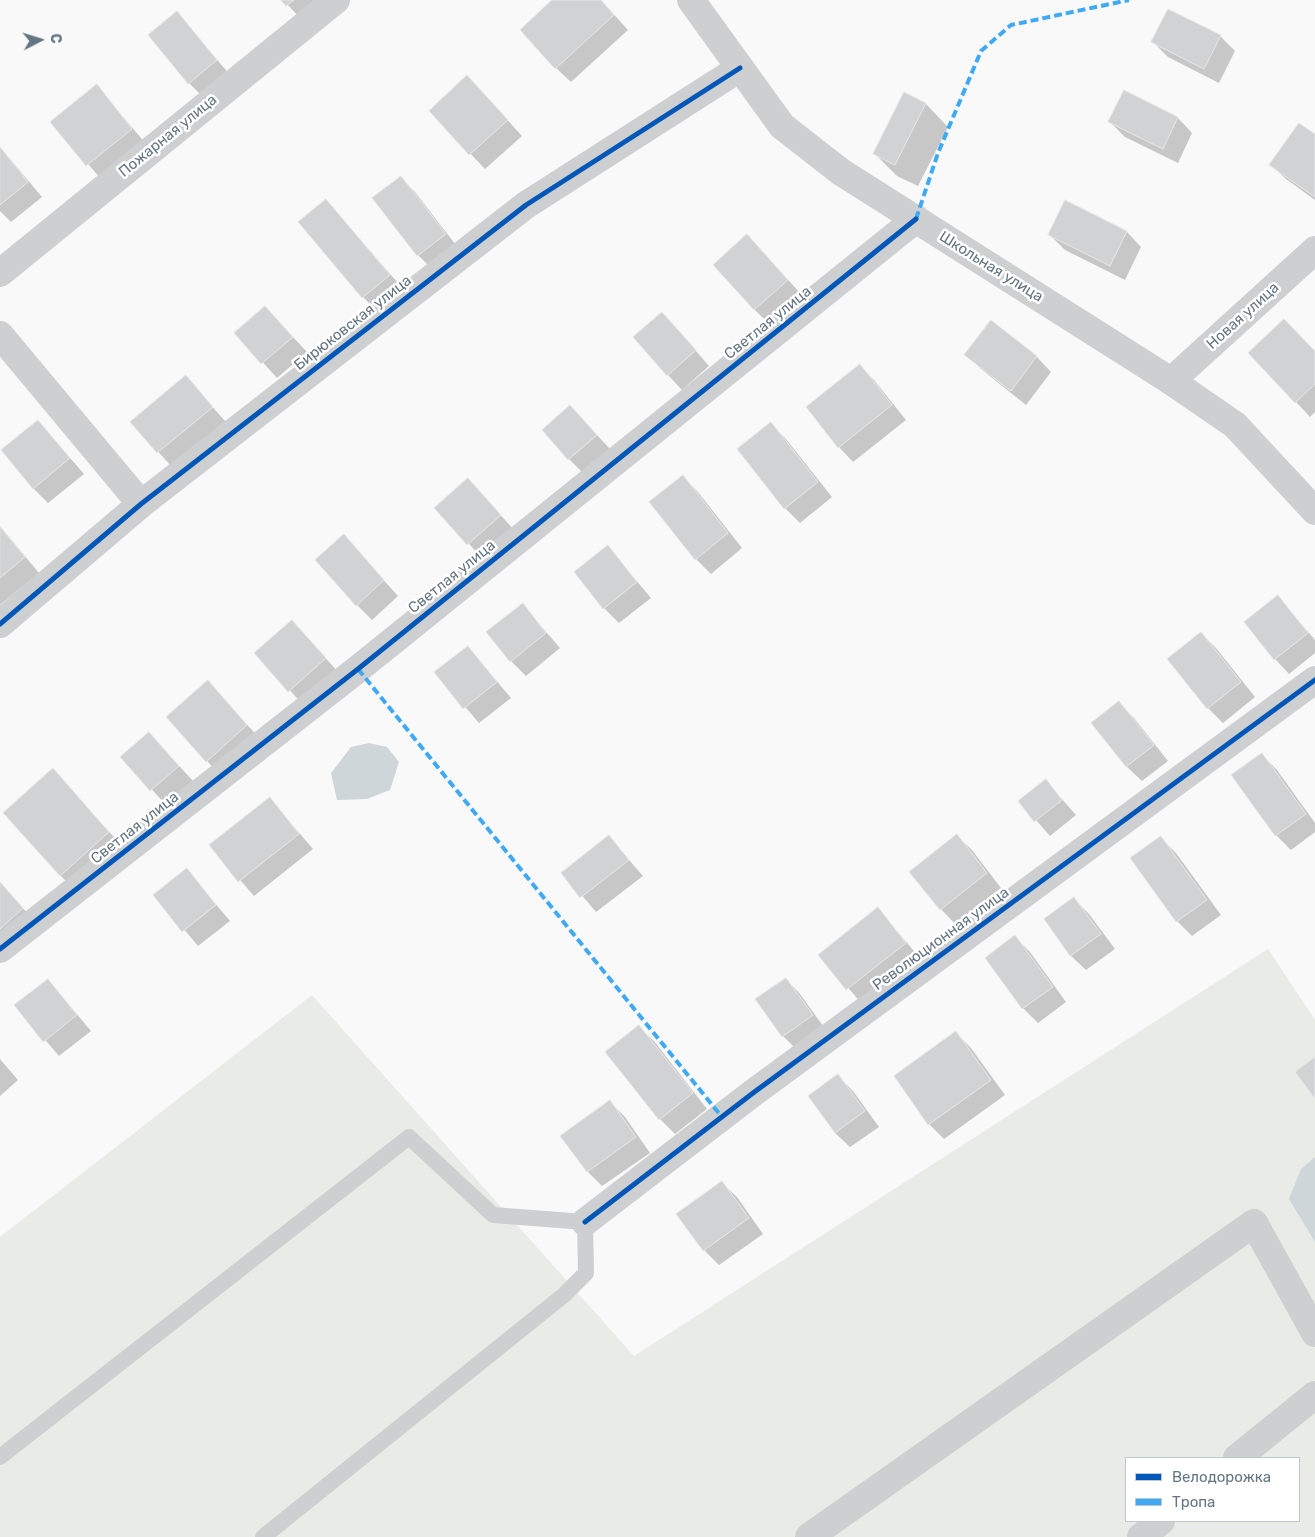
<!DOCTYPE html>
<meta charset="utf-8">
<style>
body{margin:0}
#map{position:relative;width:1315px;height:1537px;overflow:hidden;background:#f9f9f9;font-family:Rubik,sans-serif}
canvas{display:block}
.legend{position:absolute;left:1125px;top:1457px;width:175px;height:65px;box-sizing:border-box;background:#fff;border:1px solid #c1c8cd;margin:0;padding:6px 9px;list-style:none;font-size:15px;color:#657683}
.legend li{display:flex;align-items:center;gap:10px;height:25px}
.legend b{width:25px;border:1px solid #c1c8cd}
.north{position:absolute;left:15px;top:15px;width:50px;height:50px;-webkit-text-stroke:4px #fff;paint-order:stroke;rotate:85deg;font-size:14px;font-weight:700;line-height:20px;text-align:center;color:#657683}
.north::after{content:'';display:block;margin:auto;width:18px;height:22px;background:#657683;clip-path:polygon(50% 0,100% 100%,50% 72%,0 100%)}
</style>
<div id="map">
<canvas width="1315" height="1537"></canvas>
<ul class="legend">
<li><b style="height:6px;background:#0057b8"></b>Велодорожка</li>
<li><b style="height:6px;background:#3fa9f5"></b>Тропа</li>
</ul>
<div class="north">С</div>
</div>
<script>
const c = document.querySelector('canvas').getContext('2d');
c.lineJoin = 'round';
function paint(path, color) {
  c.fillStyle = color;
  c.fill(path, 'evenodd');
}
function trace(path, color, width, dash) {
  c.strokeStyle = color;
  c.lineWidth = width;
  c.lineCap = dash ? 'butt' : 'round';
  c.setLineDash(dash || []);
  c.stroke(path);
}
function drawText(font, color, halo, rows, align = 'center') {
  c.font = font + ' Rubik,sans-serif';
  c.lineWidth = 5;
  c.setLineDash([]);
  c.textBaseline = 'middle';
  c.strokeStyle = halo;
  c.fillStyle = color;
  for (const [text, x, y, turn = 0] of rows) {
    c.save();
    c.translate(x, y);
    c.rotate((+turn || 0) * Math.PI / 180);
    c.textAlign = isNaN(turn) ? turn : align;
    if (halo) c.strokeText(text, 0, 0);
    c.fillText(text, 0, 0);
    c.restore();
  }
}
const green = new Path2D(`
 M1268,949L1315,1020V1537H0V1237L312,995L634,1356ZM1126,1458H1299V1521H1126Z`);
const water = new Path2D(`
 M369,743L387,747L399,762L390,790L367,799L337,800L331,773L351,747Z
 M1315,1157V1242L1289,1199L1301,1169Z`);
const shadow = new Path2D(`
 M283,0H327L302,20Z
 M554,0H601L628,30L571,82L556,68Z
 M177,13L231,76L204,98L189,83Z
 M1220,36L1235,51L1219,83L1168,57L1153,42Z
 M97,86L146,144L102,180L52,123Z
 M482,92L522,136L485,169L430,111Z
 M905,94L926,104L948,127L918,186L897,176L875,154Z
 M1178,118L1192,133L1178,163L1125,137L1110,122Z
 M1315,136V200L1286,179L1271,165Z
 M0,147L42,197L11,222L0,211Z
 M400,177L415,192L459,249L433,270L418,255Z
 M326,200L404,290L378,312L363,297Z
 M1127,232L1141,247L1125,280L1065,250L1050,235Z
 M747,235L802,295L769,324L754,309Z
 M265,307L307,352L277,378L236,333Z
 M991,322L1037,357L1051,372L1026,405L981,369L966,354Z
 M676,328L709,366L682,390L668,375Z
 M1315,352V412L1310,417L1296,402Z
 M860,366L874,380L906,420L853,462L839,447Z
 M186,377L226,422L172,467L131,422Z
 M570,406L611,450L584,474L569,459Z
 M38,421L84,474L48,503L33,488Z
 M771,424L786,439L832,497L800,523L785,508Z
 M683,477L698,492L742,548L711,574L696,559Z
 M468,479L515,531L483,559L436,508Z
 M0,526L39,573L0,605Z
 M344,536L398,596L372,620L357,605Z
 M608,547L651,598L619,623L604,608Z
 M1278,597L1315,640V653L1289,674L1275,659Z
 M522,604L560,648L526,676L511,661Z
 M292,621L340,674L304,706L256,653Z
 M1201,633L1216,648L1255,697L1223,723L1208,708Z
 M468,647L511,698L479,723L436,673Z
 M222,697L261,740L221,776L207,761Z
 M1119,703L1134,718L1168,761L1142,781L1127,767L1093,723Z
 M149,733L193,781L166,805L122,757Z
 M1262,755L1277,770L1315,823V832L1291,850L1276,835Z
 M53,770L123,847L75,890L60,875Z
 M1046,781L1076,815L1050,836L1020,802Z
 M270,799L313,849L254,896L211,846Z
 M957,836L972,850L1001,888L955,924L941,909Z
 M609,837L643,876L596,912L563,873Z
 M1161,838L1176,853L1221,915L1192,936L1177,921L1132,859Z
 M187,870L230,921L198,946L155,895Z
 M0,882L37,924L0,937Z
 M1074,899L1089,914L1115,949L1086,970L1071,956L1046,919Z
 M878,909L920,958L862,1004L820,955Z
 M1015,937L1030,952L1066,1002L1038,1023L1023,1008Z
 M786,979L800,994L826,1030L798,1051L783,1036Z
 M48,980L91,1031L59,1056L16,1006Z
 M639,1027L654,1041L707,1109L675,1134L660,1119Z
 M956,1033L971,1048L1005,1095L944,1139L929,1124Z
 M0,1059L18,1080L0,1096Z
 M838,1076L853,1091L879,1127L850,1147L835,1133Z
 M610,1102L625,1117L650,1153L602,1186L588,1172Z
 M722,1183L737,1197L763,1234L719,1265L704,1250L678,1214Z`);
const building = new Path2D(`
 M281,0H294L286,6Z
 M552,0H601L614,15L555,69L520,30Z
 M1168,9L1221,35L1204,69L1151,42Z
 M177,11L217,60L188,84L148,35Z
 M467,75L508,120L469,155L429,111Z
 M97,84L132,129L86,166L50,122Z
 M1124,90L1178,117L1163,149L1108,122Z
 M904,92L926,103L895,165L873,154Z
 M1299,123L1315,134V197L1269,165Z
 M0,147L28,182L0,205Z
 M401,176L446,234L417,256L372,198Z
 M326,199L390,275L362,298L298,222Z
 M1065,200L1127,231L1110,266L1048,235Z
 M747,234L788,280L754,310L713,265Z
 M265,306L293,337L261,364L234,333Z
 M662,312L696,350L667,376L633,337Z
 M1284,319L1315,351V384L1295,403L1248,353Z
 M991,320L1037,356L1011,391L964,355Z
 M860,364L892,405L838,448L806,407Z
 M186,375L213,407L157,453L130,422Z
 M570,405L597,435L568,460L542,430Z
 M38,420L70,458L33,489L1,450Z
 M771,422L818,482L784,509L737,449Z
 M683,475L728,533L695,560L649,502Z
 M468,478L501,515L467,545L434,508Z
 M0,527L25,557L0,578Z
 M344,534L384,580L356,606L315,560Z
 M608,545L637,582L603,609L574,572Z
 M1278,595L1308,633L1274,660L1244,622Z
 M523,603L546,633L510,662L486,632Z
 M292,620L326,658L288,692L254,653Z
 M1201,632L1241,682L1207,709L1167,659Z
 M468,646L497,682L463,709L434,672Z
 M208,680L247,725L206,762L166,717Z
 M1119,701L1154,745L1126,767L1091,723Z
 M149,732L179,766L150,791L120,757Z
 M1262,753L1306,814L1275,836L1231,775Z
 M53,768L109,832L60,876L3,813Z
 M1046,779L1062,800L1034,822L1018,801Z
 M270,797L299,834L238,882L209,845Z
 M957,834L987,873L940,910L909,872Z
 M609,835L629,860L580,898L561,873Z
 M1161,836L1207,900L1176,922L1130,858Z
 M187,868L216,905L182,932L153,895Z
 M0,882L23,908L0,929Z
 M1074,897L1101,934L1070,956L1044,919Z
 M878,907L906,943L846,990L818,955Z
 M1015,935L1053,987L1022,1009L985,958Z
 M786,978L813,1015L782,1037L755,999Z
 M48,979L77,1015L43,1042L14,1005Z
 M639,1025L693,1093L659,1120L605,1052Z
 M956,1031L991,1080L928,1125L894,1076Z
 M1315,1057V1099L1295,1072Z
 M838,1074L865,1111L835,1133L808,1096Z
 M610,1100L636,1137L587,1172L560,1136Z
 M722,1181L749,1218L703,1251L676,1214Z`);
const service = new Path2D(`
 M0,1457L409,1137L493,1215L585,1222L586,1273L564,1295L263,1537`);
const minor = new Path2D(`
 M0,273L336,0
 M0,335L141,504
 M1171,381L1315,250
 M0,624L141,504L526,205L740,68
 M0,949L358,669L916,219
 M585,1222L753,1093L1315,680
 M1237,1458L1315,1395
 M809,1537L1254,1223L1315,1333
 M1141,1537L1161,1521`);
const tertiary = new Path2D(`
 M691,0L782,126L841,172L1171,381L1235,425L1315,511`);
const quiet = new Path2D(`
 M916,219L938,153L981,51L1011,25L1129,0
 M358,669L722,1117`);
const cycleway = new Path2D(`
 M0,624L141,504L526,205L740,68
 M0,949L358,669L916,219
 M585,1222L753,1093L1315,680`);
const streetNames = [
 ["Пожарная улица",168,136,-39],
 ["Школьная улица",991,267,32],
 ["Новая улица",1243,316,-42],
 ["Бирюковская улица",353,323,-38],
 ["Светлая улица",768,323,-39],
 ["Светлая улица",452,577,-39],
 ["Светлая улица",135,828,-38],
 ["Революционная улица",941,939,-36]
];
paint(green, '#e8ebe6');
paint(water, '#ced6d9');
paint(shadow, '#0003');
paint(building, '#d0d2d3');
trace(building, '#e8e8e8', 1);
trace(service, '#cecfd0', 16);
trace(minor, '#cecfd0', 28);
trace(tertiary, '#cecfd0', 28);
trace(quiet, '#3fa9f5', 4, [8, 4]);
trace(cycleway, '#0057b8', 5);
drawText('15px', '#657683', '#fff', streetNames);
</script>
